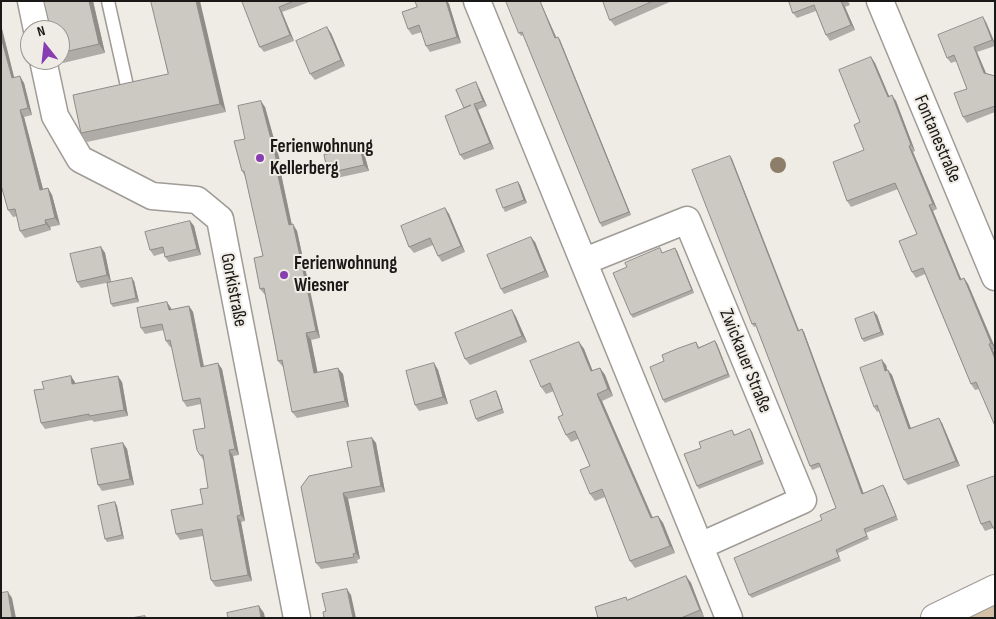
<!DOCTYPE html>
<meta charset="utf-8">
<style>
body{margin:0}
#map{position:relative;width:996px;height:619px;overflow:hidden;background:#efebe5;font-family:"Sofia Sans Condensed",sans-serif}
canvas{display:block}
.frame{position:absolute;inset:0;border:2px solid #1b1917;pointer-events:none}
.north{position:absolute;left:20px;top:20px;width:50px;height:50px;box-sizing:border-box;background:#efebe5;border:1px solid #9a9793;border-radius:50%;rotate:344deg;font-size:14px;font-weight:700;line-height:20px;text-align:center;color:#1b1917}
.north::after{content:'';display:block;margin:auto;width:18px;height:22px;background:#883eb0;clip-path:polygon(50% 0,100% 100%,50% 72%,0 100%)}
</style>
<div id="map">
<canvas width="996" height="619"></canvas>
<div class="frame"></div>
<div class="north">N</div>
</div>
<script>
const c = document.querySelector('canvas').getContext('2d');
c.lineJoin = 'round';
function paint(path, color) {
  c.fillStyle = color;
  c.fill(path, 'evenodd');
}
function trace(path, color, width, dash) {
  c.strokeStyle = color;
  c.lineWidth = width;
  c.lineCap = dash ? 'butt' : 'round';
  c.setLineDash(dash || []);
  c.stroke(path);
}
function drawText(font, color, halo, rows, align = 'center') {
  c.font = font + ' "Sofia Sans Condensed",sans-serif';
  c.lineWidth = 4;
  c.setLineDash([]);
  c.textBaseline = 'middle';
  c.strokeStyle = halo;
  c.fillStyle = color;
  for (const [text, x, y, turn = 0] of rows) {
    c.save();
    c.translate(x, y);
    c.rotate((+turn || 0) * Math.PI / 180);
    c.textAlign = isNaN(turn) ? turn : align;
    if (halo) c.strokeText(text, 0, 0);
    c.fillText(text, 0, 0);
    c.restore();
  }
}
const green = new Path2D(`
 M995,589V618H935Z`);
const service = new Path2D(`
 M108,1L127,86`);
const minor = new Path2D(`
 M31,1L37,30
 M477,1L729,618
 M880,1L995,277
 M43,60L55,116L80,159L152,196L197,200L220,219L297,618
 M585,261L687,220L803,500L700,546`);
const secondary = new Path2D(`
 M935,618L995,589`);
const trees = [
 [778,165]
];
const wall = new Path2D(`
 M44,1H93L105,53L63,63L60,59V30Z
 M151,1L226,112L87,142L81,133L168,74Z
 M242,1H312L282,12L294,41L264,52L260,47Z
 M415,1H447L449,4L461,43L430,52L426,46L422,32L412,35L408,29L417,7Z
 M540,1L556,38L560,40L631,215L602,227L600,223L523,35L521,36L519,33Z
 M603,1H672L615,26L610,20Z
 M789,1H848L850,5L845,7L855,30L830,41L826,35L816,11L797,18L793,13Z
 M986,22L995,43V46L977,52L986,73L995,76V112L967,123L963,117L967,89L957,61L951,63L947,58Z
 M1,25L14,77L24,83L32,115L24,117L43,189L48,188L52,195L60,225L50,227L51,230L25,238L20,231L17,216L13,217L8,210L1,185Z
 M331,33L345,66L315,80L310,74Z
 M871,57L875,63L889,96L896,101L915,151L913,152L937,209L933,211L961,279L964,278L968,284L995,347V349L993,350L979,389L975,390L971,384L925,274L916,278L912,272L917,234L898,189L851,207L847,201L864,150L860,122Z
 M479,88L487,106L478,110L494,149L464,160L460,155L464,108Z
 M265,107L282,168L280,169L292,225L297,231L314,308L320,338L311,340L317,372L343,374L349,407L297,418L292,412L284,367H283L278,361L265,295L260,289L263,256L246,178L242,171L245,139Z
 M364,153L369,171L332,179L328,173Z
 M730,156L732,159L799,330L802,329L804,332L863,493L885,488L898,520L866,533L869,539L838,553L841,561L752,598L749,595L822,520L836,508L820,467L812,470L810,466L756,326L754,327L752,324Z
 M518,182L520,185L527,203L505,212L503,208Z
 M445,208L449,214L465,252L442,262L438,256L433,245L414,253L409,247Z
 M190,221L194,226L201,255L169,262L165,257L164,253L154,256L150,250Z
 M535,242L549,277L504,294L501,289Z
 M101,247L105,253L111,282L81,288L77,282Z
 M677,251L694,293L633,318L631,315L627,267L662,252L663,253Z
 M134,281L139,302L113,307L111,304Z
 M189,306L193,312L204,366L222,369L239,455L233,456L245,521L241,522L252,581L218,587L215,586L211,580L203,536L180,540L176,534L203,504L208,488L204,461L200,455L205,428L201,404L187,407L183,401L172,346L170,347L166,341L164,330L145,334L141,328L171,308L172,310Z
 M512,310L516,317L527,342L470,365L465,359Z
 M874,312L877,315L884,335L864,342L862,339Z
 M715,341L717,344L730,377L665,403L663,400L664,361L696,342L699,347Z
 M579,342L584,349L592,371L600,368L605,375L613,396L602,401L653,518L658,516L663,523L675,553L635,568L630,561L605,497L595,501L590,494V466L578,439L571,442L566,435L563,415L554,391L546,394L541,387Z
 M434,363L438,370L448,404L419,411L415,405Z
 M886,365L887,370L892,375L910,428L942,423L960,466L908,485L904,480L879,411L877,412L874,407Z
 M71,376L75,383L122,382L128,416L94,422L92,420L45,429L41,423L44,389Z
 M496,391L498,395L504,413L478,422L476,419Z
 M752,432L764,464L699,489L697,486L701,448L734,433L735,435Z
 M372,438L376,443L385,492L348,499L360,559L357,560L358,563L321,569L316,563L352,467Z
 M123,443L127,449L134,485L102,491L98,485Z
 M995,476V531L993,528L985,531L981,524Z
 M115,502L117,506L124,539L107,542L105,539Z
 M686,576L691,583L704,617L701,618H598L628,600Z`);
const shadedWall = new Path2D(`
 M89,1H93L105,53L99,44Z
 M196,1H200L226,112L220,104Z
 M446,1H447L449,4L461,43L457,37Z
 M540,1L558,41L555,38Z
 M841,1L845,7L855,30L851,25Z
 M279,7L282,12L294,41L290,35Z
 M983,17L986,22L995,44L992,40Z
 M1,25L16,85L12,78L1,37Z
 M327,27L331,33L345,66L341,60Z
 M558,37L560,40L631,215L629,212Z
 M974,47L977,52L988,78L984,73Z
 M871,57L875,63L892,103L888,97Z
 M20,76L24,83L32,115L28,108Z
 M476,82L479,88L487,106L483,101Z
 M892,95L896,101L915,151L911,145Z
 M261,101L265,107L282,168L277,162Z
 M474,104L478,110L494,149L490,143Z
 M20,110L24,117L45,197L40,190Z
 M909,146L913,152L937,209L933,204Z
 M360,147L364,153L369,171L364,165Z
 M730,156L732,159L800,334L798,331Z
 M275,162L280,169L293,231L289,225Z
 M518,182L520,185L527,203L524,200Z
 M48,188L52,195L60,225L55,218Z
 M929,205L933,211L964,286L960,280Z
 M445,208L449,214L465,252L461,246Z
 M45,220L50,227L51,230L46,224Z
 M190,221L194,226L201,255L197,249Z
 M293,224L297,231L320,338L316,331Z
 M531,237L535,242L549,277L545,271Z
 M101,247L105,253L111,282L107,275Z
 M675,248L677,251L694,293L692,290Z
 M132,278L134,281L139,302L136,298Z
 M964,278L968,284L995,348L991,343Z
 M167,302L171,308L173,316L169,310Z
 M189,306L193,312L205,373L201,367Z
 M512,310L516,317L527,342L522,336Z
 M874,312L877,315L884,335L881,332Z
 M802,329L804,332L865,497L862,494Z
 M306,333L311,340L319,379L314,373Z
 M715,341L717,344L730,377L728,374Z
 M579,342L584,349L596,379L591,371Z
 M989,344L993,350L995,354V359Z
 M882,360L886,365L889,376L885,371Z
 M218,363L222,369L239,455L235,449Z
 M434,363L438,370L448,404L443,397Z
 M338,368L343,374L349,407L345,401Z
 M600,368L605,375L613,396L608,389Z
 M888,370L892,375L913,434L909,429Z
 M71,376L75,382L77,390L72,384Z
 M118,376L122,382L128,416L124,410Z
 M496,391L498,395L504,413L502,409Z
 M597,394L602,401L656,526L651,518Z
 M939,418L942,423L960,466L956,461Z
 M750,429L752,432L764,464L762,460Z
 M372,438L376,443L385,492L381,486Z
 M123,443L127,449L134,485L130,479Z
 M229,450L233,456L245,521L241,515Z
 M883,485L885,488L898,520L896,516Z
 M343,493L348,499L360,559L356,553Z
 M115,502L117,506L124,539L122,535Z
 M237,516L241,522L252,581L248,575Z
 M658,516L663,523L675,553L670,546Z
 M686,576L691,583L704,617L700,610Z
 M347,589L351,595L356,618H353Z
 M8,592L12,598L16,618H12Z
 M259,606L264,613L265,618H261Z`);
const building = new Path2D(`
 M44,1H89L99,44L60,53V30H51Z
 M151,1H196L220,104L81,133L73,95L168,74Z
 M242,1H294L279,7L290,35L260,47Z
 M415,1H446L457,37L426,46L419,25L408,29L402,12L417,7Z
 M506,1H540L555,38L558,37L629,212L600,223L522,32L519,33Z
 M603,1H653L610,20Z
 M789,1H841L851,25L826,35L814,5L793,13Z
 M983,17L992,40L974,47L984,73L995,76V106L963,117L954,93L967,89L954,55L947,58L938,35Z
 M327,27L341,60L310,74L296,41Z
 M1,37L12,78L20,76L28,108L20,110L40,190L48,188L55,218L45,220L46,224L20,231L15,209L8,210L1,185Z
 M871,57L888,97L892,95L911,145L909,146L933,204L929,205L960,280L964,278L991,343L989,344L995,359V426L976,382L971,384L923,268L912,272L899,241L917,234L895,183L847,201L833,162L864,150L854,125L860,122L839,70Z
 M476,82L483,101L474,104L490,143L460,155L445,116L471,105L464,108L456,90Z
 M261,101L277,162H275L289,225L293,224L310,302L316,331L306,333L314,373L338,368L345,401L292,412L282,360L278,361L276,349L264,288L260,289L254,258L263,256L244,171H242L234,141L245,139L238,106Z
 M360,147L364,165L328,173L324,155Z
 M730,156L798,331L802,329L862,494L883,485L896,516L864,529L867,536L836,550L839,557L749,595L734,558L822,520L820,515L836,508L819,463L810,466L755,323L752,324L692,170Z
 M518,182L524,200L503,208L496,190Z
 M445,208L461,246L438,256L430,238L409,247L401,226Z
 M190,221L197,249L165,257L163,247L150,250L145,232Z
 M531,237L545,271L501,289L487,255Z
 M101,247L107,275L77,282L70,254Z
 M660,248L662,253L675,248L692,290L631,315L613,273L627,267L625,263Z
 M132,278L136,298L111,304L107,283Z
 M167,302L169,310L189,306L201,367L218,363L235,449L229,450L241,515L237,516L248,575L214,581L211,580L202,529L176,534L171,510L203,504L200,489L208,488L203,455H200L197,450L193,430L205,428L200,398L183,401L170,340L166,341L162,324L141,328L137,308Z
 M512,310L522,336L465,359L455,333Z
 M874,312L881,332L862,339L855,319Z
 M715,341L728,374L663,400L650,367L664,361L662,355L679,348L696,342L698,348Z
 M579,342L591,371L600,368L608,389L597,394L651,518L658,516L670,546L630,561L602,489L590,494L580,470L590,466L575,431L566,435L558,417L563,415L550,383L541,387L530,361Z
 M882,360L885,371L888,370L909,429L939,418L956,461L904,480L877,405L874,407L860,368Z
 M434,363L443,397L415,405L406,371Z
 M71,376L72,384L118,376L124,410L89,416V414L41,423L34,390L44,389L42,382Z
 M496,391L502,409L476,419L470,401Z
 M750,429L762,460L697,486L684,454L701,448L699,442L732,430L734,435Z
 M372,438L381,486L343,493L356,553L353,554L354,557L316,563L301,487L309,476L352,467L347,442Z
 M123,443L130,479L98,485L91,449Z
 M995,476V528H993L990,521L981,524L967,486Z
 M115,502L122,535L105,539L98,506Z
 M686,576L700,610L681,618H598L595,607L626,597L627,600Z
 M347,589L353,618H324L323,612L326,611L322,594Z
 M8,592L12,618H1V593Z
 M259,606L261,618H228L227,613Z
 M145,616L146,618H131Z`);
const markers = [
 [260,158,5,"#883eb0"],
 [284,275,5,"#883eb0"]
];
const streetNames = [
 ["Fontanestraße",937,139,67],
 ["Gorkistraße",233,290,79],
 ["Zwickauer Straße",745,361,68]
];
const poiNames = [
 ["Ferienwohnung",270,147],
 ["Kellerberg",270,169],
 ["Ferienwohnung",294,264],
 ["Wiesner",294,286]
];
paint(green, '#d3bfa5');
trace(service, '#9f9b96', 15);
trace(minor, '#9f9b96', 29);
trace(secondary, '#9f9b96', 30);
trace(service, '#fff', 12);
trace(minor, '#fff', 26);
trace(secondary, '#fff', 28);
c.fillStyle = '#8c7e68';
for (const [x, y] of trees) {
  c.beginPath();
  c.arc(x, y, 8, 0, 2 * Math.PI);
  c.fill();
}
paint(wall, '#afaca7');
paint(shadedWall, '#8f8c88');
paint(building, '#ccc8c2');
trace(building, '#8f8c88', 1);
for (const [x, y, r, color] of markers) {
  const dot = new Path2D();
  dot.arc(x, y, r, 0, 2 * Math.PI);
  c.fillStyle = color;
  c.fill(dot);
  trace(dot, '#efebe5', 2);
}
drawText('19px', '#1b1917', '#efebe5', streetNames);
drawText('bold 19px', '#1b1917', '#efebe5', poiNames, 'left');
</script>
